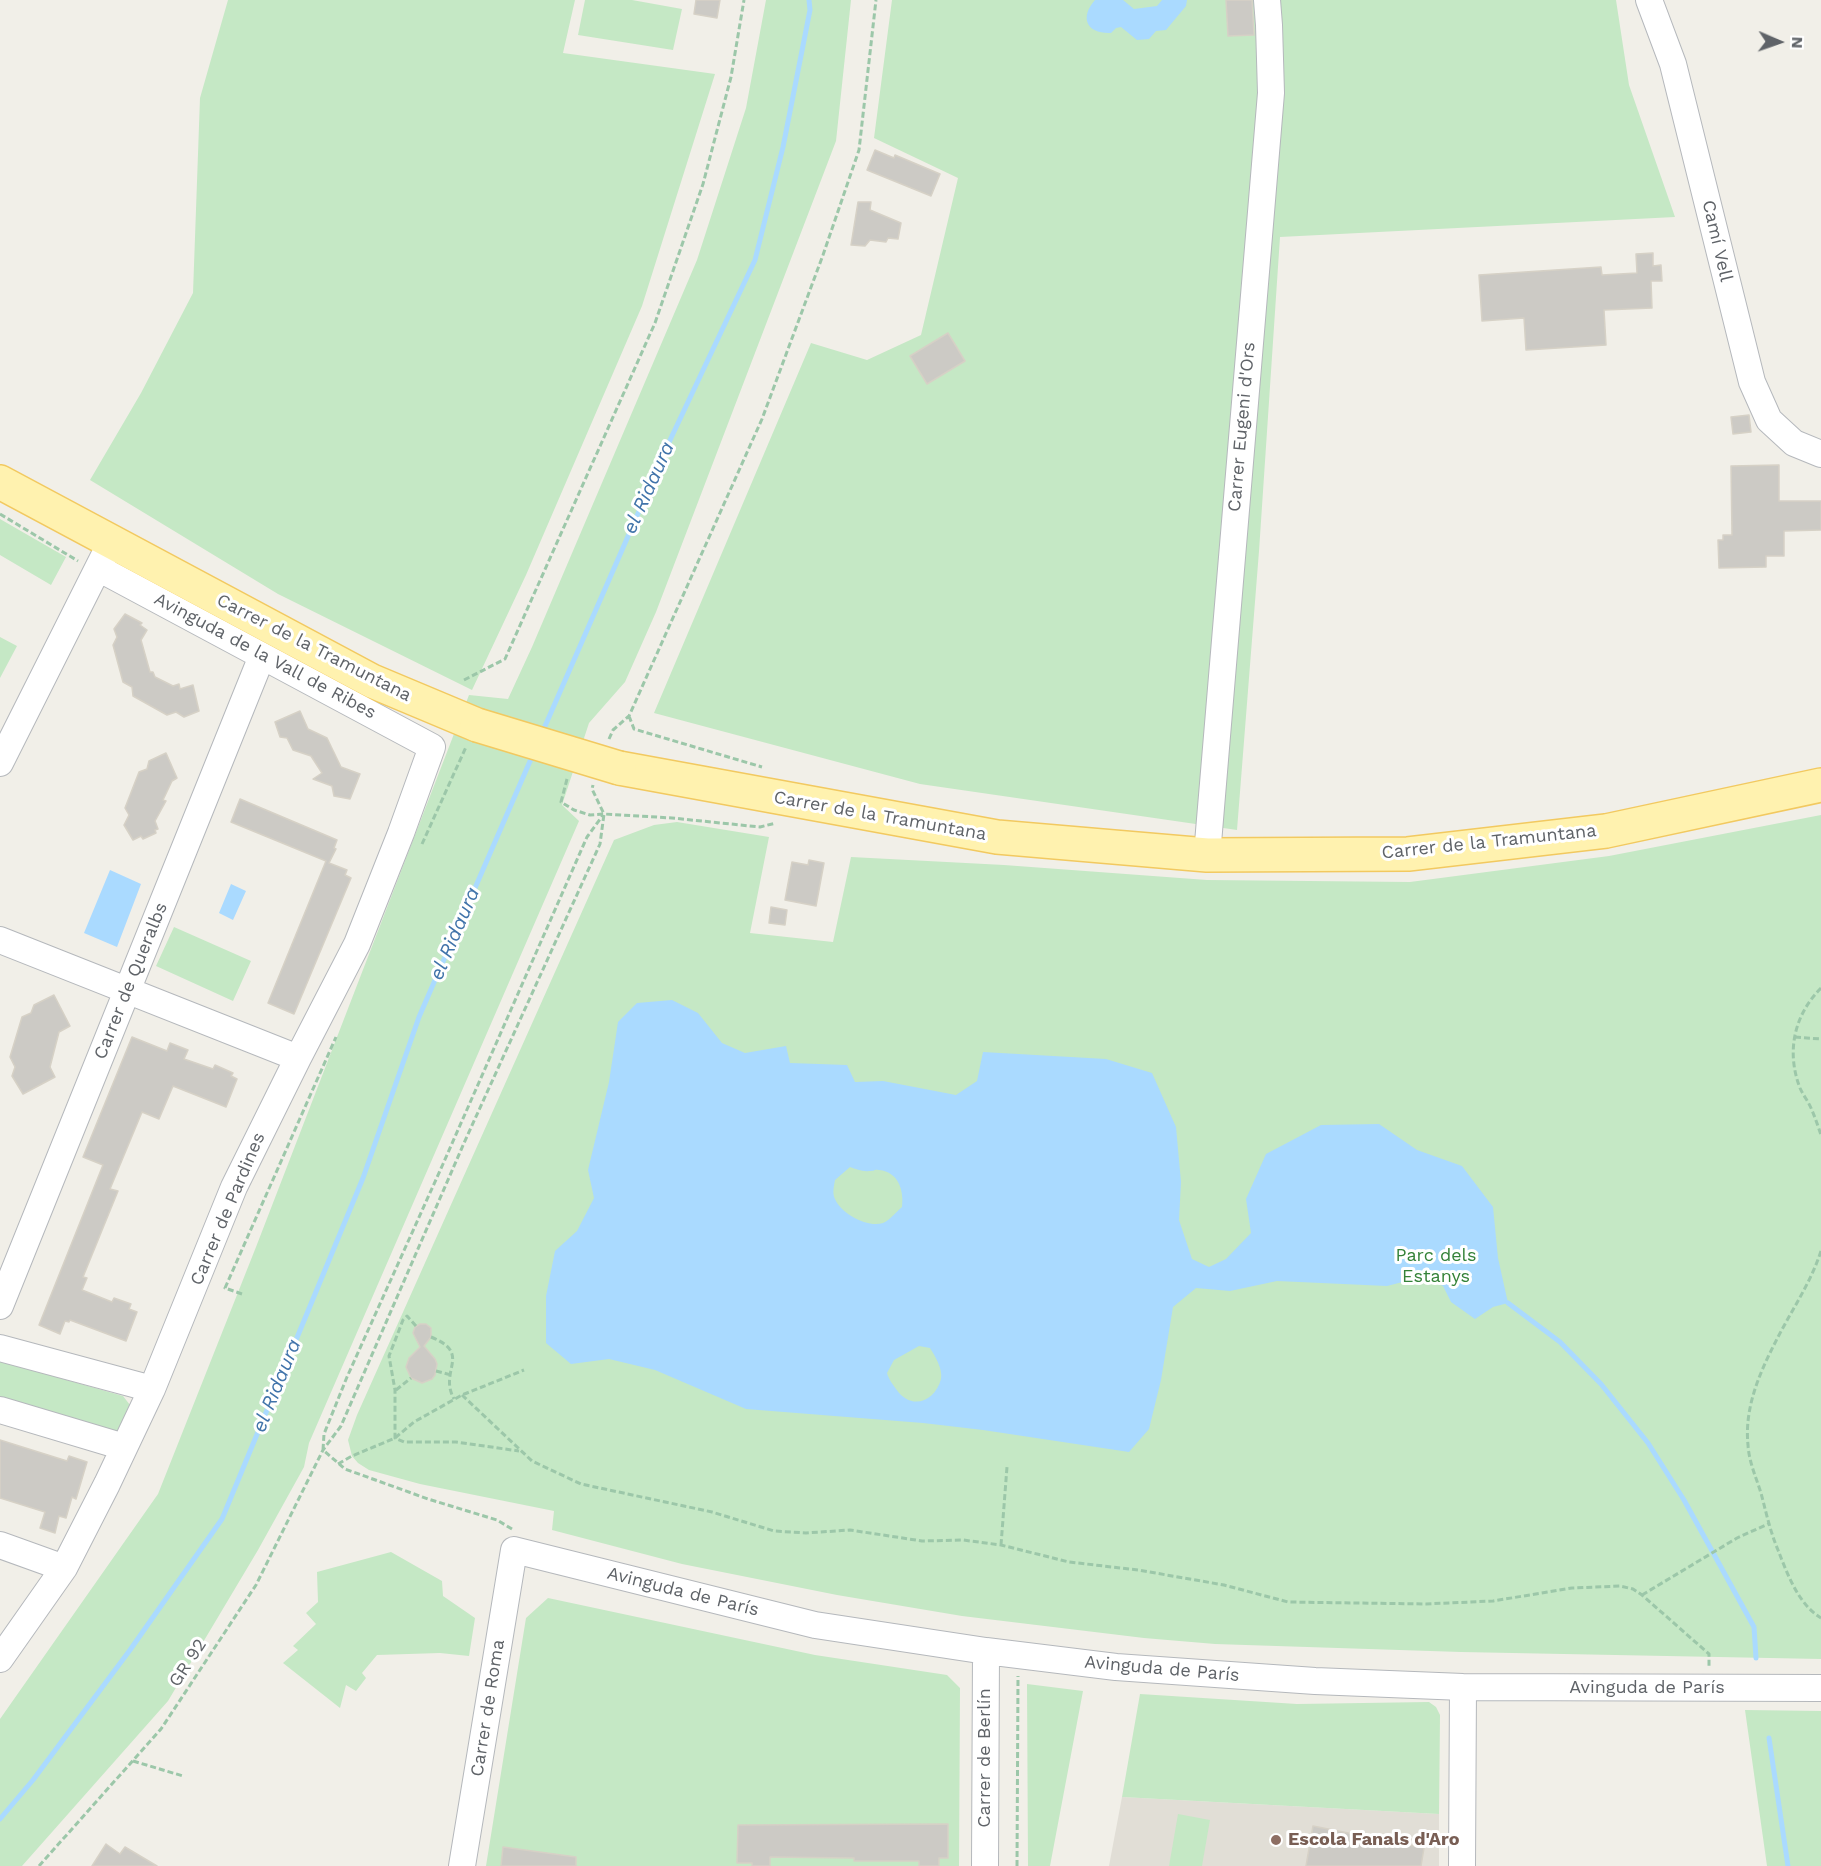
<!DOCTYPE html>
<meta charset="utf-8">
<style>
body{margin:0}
#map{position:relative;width:1821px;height:1866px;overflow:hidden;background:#f1efe8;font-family:"Work Sans",sans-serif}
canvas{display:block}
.north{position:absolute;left:1749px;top:12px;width:60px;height:60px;-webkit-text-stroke:4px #fff;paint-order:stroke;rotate:92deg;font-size:16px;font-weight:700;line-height:24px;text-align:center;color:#5f6368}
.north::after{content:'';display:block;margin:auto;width:21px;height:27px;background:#5f6368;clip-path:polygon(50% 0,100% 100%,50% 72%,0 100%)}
</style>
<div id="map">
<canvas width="1821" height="1866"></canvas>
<div class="north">N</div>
</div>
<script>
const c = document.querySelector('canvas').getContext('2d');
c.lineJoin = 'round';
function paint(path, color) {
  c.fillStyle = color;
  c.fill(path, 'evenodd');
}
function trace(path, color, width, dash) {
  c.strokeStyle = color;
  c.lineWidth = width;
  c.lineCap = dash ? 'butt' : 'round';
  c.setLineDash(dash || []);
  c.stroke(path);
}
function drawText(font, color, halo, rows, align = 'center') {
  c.font = font + ' "Work Sans",sans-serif';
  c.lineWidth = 6;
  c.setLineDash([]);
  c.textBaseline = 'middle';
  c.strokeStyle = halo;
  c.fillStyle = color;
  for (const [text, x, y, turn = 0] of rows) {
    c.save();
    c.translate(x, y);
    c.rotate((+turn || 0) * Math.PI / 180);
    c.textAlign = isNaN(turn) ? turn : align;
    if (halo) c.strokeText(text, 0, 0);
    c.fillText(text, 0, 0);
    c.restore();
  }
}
const education = new Path2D(`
 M1122,1797L1439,1814V1866H1109Z`);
const green = new Path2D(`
 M228,0H575L563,53L715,74L642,306L526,575L472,690L278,594L90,480L141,393L193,293L200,98Z
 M585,0H632L682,9L673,50L578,35Z
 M766,0H851L836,141L656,612L625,682L589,723L562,805L579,821L309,1443L304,1467L258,1550L168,1701L22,1866H0V1719L158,1494L256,1247L469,695L508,699L532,647L697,260L746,108Z
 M892,0H1616L1629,85L1675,217L1280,237L1259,551L1237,830L920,784L654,713L811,343L867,360L921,335L958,178L874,138Z
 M0,519L66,557L51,585L0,555Z
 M0,637L17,646L0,678Z
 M1821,815V1659L1461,1652L1215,1644L1144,1638L962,1616L837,1595L682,1564L552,1530L554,1511L420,1484L369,1470L358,1463L352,1456L348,1440L357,1415L614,840L654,825L677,822L769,837L750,933L833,942L851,857L1004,865L1207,880L1410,882L1609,856Z
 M174,927L251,961L233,1001L156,966Z
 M0,1361L123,1396L130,1405L123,1428L115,1433L0,1401Z
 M391,1552L442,1581L443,1596L475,1618L469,1656L440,1653L377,1655L362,1673L366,1678L356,1691L346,1685L340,1708L283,1663L298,1650L293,1646L316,1624L306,1613L318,1602L317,1572Z
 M548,1598L815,1655L947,1675L960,1688L959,1866H486L526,1618Z
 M1027,1684L1083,1691L1050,1866H1028Z
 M1140,1694L1297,1704L1429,1702L1436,1707L1440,1715L1439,1814L1122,1797Z
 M1745,1710L1821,1711V1866H1767Z
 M1178,1814L1210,1820L1202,1866H1169Z`);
const water = new Path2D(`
 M1095,0H1123L1134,9L1157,6L1162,0H1187L1186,6L1166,30L1156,31L1149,39L1137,40L1121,27L1116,28L1111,33C1087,34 1079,18 1095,0Z
 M110,870L141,884L117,947L84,933Z
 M231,884L246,891L233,920L219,913Z
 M672,1000L698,1013L722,1043L745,1053L786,1046L790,1063L847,1065L855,1082L883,1081L956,1095L977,1081L983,1052L1106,1059L1152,1073L1176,1127L1181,1182L1179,1220L1192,1259L1209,1267L1226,1259L1251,1233L1246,1199L1266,1154L1321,1125L1379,1124L1417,1150L1462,1166L1493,1207L1498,1258L1508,1303L1493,1307L1475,1319L1451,1302L1443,1286L1422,1277L1387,1286L1277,1281L1230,1291L1196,1288L1173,1307L1161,1380L1149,1429L1129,1452L983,1430L923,1423L746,1409L655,1370L609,1359L571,1364L546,1343V1296L555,1251L577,1231L594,1198L588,1170L609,1082L618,1022L637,1003ZM850,1167C856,1169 863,1172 869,1171C877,1171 872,1169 879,1170C899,1172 904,1191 902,1207C896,1212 890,1220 883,1223C868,1228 841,1214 835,1199C832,1193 834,1186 835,1180ZM919,1346L930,1348C935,1356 943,1369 941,1379C935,1402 911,1411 896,1389C892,1383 889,1380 887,1373L894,1360Z`);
const stream = new Path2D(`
 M542,733L671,438L755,260L783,147L810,10L809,0
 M1508,1303L1560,1342L1601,1384L1648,1443L1684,1500L1754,1627L1756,1658
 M1769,1738L1788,1866
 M0,1819L33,1780L130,1650L222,1519L363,1178L419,1017L534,752`);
const building = new Path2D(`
 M696,0H720L717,18L694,14Z
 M1226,0H1252L1254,35L1228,36Z
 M875,150L894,158L895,155L940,174L931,196L867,170Z
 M858,202H871L870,210L901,223L898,239L888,238L886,242L870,240L865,246L851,245Z
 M1653,253V266L1661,265L1662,281H1651L1652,308L1604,310L1606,345L1526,350L1524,318L1482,321L1479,275L1601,267L1602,275L1637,273L1636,254Z
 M948,333L965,361L927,384L910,356Z
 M1749,415L1751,432L1733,434L1731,417Z
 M1779,465V501H1821V530L1784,531V556H1766V567L1719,568L1718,540H1723V535H1732L1731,466Z
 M125,614L142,623L140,625L147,630L141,640L150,672H153L155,677L173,686L179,684L180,689L193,685L199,711L184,717L176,712L167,715L133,696L132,687L123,682L113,645L117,637L114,629Z
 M300,711L308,729L327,738L341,767L360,774L350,799L334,796L332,786L313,779L322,773L311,756L293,750L287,738L280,737L275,722Z
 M166,753L177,778L172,781L163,800L166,801L155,821L158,829L155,830L156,833L143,839L141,836L133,840L124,825L129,815L125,808L139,772L147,769L149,761Z
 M240,799L337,840L334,848L336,849L329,863L347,870L345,875L351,878L294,1014L268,1003L326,861L231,822Z
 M809,860L824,863L816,906L785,900L792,862L808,865Z
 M771,907L787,910L785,925L769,923Z
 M54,995L70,1026L59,1032L50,1067L55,1077L23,1094L12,1076L15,1067L10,1057L22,1017L31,1013L34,1005Z
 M132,1037L167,1051L170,1043L188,1050L184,1059L213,1069L215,1065L233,1073L231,1076L237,1079L226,1107L173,1086L159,1119L142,1112L110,1189L118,1191L83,1277L87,1278L82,1290L112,1302L114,1298L131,1304L129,1309L137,1312L126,1341L70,1320L69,1322L65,1321L60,1334L39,1325L103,1165L83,1157Z
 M420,1324H426L431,1328V1337L424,1346L435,1359L437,1364L435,1375L432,1379L422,1383L411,1378L406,1367L409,1358L420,1347L413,1333L415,1327Z
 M0,1440L67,1461L69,1456L87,1462L76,1499L72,1497L66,1518L59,1516L55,1533L40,1528L45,1512L0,1498Z
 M948,1824V1858H939V1866H919V1861H854V1858L770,1857V1866H752V1863H737L738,1825Z
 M1313,1826L1424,1848L1421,1866H1306Z
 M106,1844L120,1854L125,1847L157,1866H92Z
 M503,1847L576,1857V1866H501Z`);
const path = new Path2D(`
 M0,514L78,561
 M464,680L505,659L655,323L703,184L731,77L744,0
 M629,716L634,729L762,767
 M609,739L613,730L629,716L762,419L823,255L859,150L876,0
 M567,779L561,802L574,810L590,815L604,814L672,818L760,827L776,823
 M422,844L466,747
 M1821,988C1794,1015 1786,1052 1800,1088C1803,1095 1808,1101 1811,1108C1815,1117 1818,1126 1821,1135
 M1795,1037L1821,1039
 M1821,1251C1811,1282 1793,1308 1778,1337C1761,1370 1744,1406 1748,1445C1749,1462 1756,1477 1761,1493C1766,1512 1770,1531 1778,1550C1787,1573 1798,1604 1821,1618
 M242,1294L225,1288L336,1037
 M416,1326L407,1316L403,1320L389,1356L395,1390V1438L404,1442H456L519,1451
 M431,1337C473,1354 438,1370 454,1399
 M436,1371L451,1375
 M396,1390L411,1378
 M462,1395L532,1461L581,1484L712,1512L774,1531L806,1533L850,1530L922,1541L963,1540L1001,1545L1069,1562L1138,1570L1224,1585L1288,1602L1426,1604L1493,1601L1572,1588L1620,1586L1633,1589L1642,1595L1709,1654V1666
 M338,1464L352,1456L395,1438L414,1422L462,1395L524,1370
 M512,1529L497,1520L428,1499L345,1469L323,1450L324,1434L347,1377L443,1164L587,837L603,815
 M1001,1545L1007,1467
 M1642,1595L1737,1538L1768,1524
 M133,1761L183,1776
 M39,1866L161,1729L256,1585L323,1450L341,1426L464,1143L600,844L604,814L592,789L593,785
 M1017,1866L1018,1676`);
const minor = new Path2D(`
 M1649,0L1673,64L1752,382L1769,420L1794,443L1821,454
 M0,763L105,554
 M1207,855L1271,93L1269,25L1267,0
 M0,940L298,1058
 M0,1306L262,656
 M0,1348L152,1389
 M0,1410L124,1447
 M0,1545L64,1568
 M0,1659L64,1568L107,1484L152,1389L234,1187L298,1058L357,944L401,833L432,747L98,568
 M462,1866L514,1550L815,1625L986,1651L1116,1667L1315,1681L1463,1687L1821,1688
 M985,1866L986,1651
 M1462,1866L1463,1687`);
const major = new Path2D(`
 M0,482L372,681L477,725
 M619,768L997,837L1207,855L1408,854L1606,831L1821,785`);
const majorBridge = new Path2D(`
 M477,725L619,768`);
const markers = [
 [1276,1840,6,"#8d6e63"]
];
const streetNames = [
 ["Camí Vell",1717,241,77],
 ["Carrer Eugeni d'Ors",1242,427,-85],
 ["Carrer de la Tramuntana",314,648,27],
 ["Avinguda de la Vall de Ribes",265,656,28],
 ["Carrer de la Tramuntana",880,816,10],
 ["Carrer de la Tramuntana",1489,842,-6],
 ["Carrer de Queralbs",131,981,-68],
 ["Carrer de Pardines",228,1209,-67],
 ["Avinguda de París",683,1592,14],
 ["GR 92",188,1663,-57],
 ["Avinguda de París",1162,1669,5],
 ["Avinguda de París",1647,1688],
 ["Carrer de Roma",488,1708,-81],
 ["Carrer de Berlín",985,1758,-90]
];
const parkNames = [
 ["Parc dels",1436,1256],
 ["Estanys",1436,1277]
];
const educationNames = [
 ["Escola Fanals d'Aro",1288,1840]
];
const waterNames = [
 ["el Ridaura",649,488,-66],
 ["el Ridaura",455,934,-67],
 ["el Ridaura",277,1386,-68]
];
paint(education, '#e1ded6');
paint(green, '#c5e8c5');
paint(water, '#aadaff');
trace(stream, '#aadaff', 5);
paint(building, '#cccac5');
trace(building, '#d6d1c6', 1.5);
trace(minor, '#b5b8bc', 28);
trace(major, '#f2c960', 36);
trace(path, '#9cc7a9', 3, [6, 3]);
trace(minor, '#fff', 26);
trace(major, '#fff2af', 33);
trace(majorBridge, '#f2c960', 36, []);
trace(majorBridge, '#fff2af', 33);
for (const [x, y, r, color] of markers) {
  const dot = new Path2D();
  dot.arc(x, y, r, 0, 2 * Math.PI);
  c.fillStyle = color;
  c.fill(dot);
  trace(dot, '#fff', 2);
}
drawText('18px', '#5f6368', '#fff', streetNames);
drawText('18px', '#348238', '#fff', parkNames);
drawText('bold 18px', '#785e54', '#fff', educationNames, 'left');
drawText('italic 20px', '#4174aa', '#fff', waterNames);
</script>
